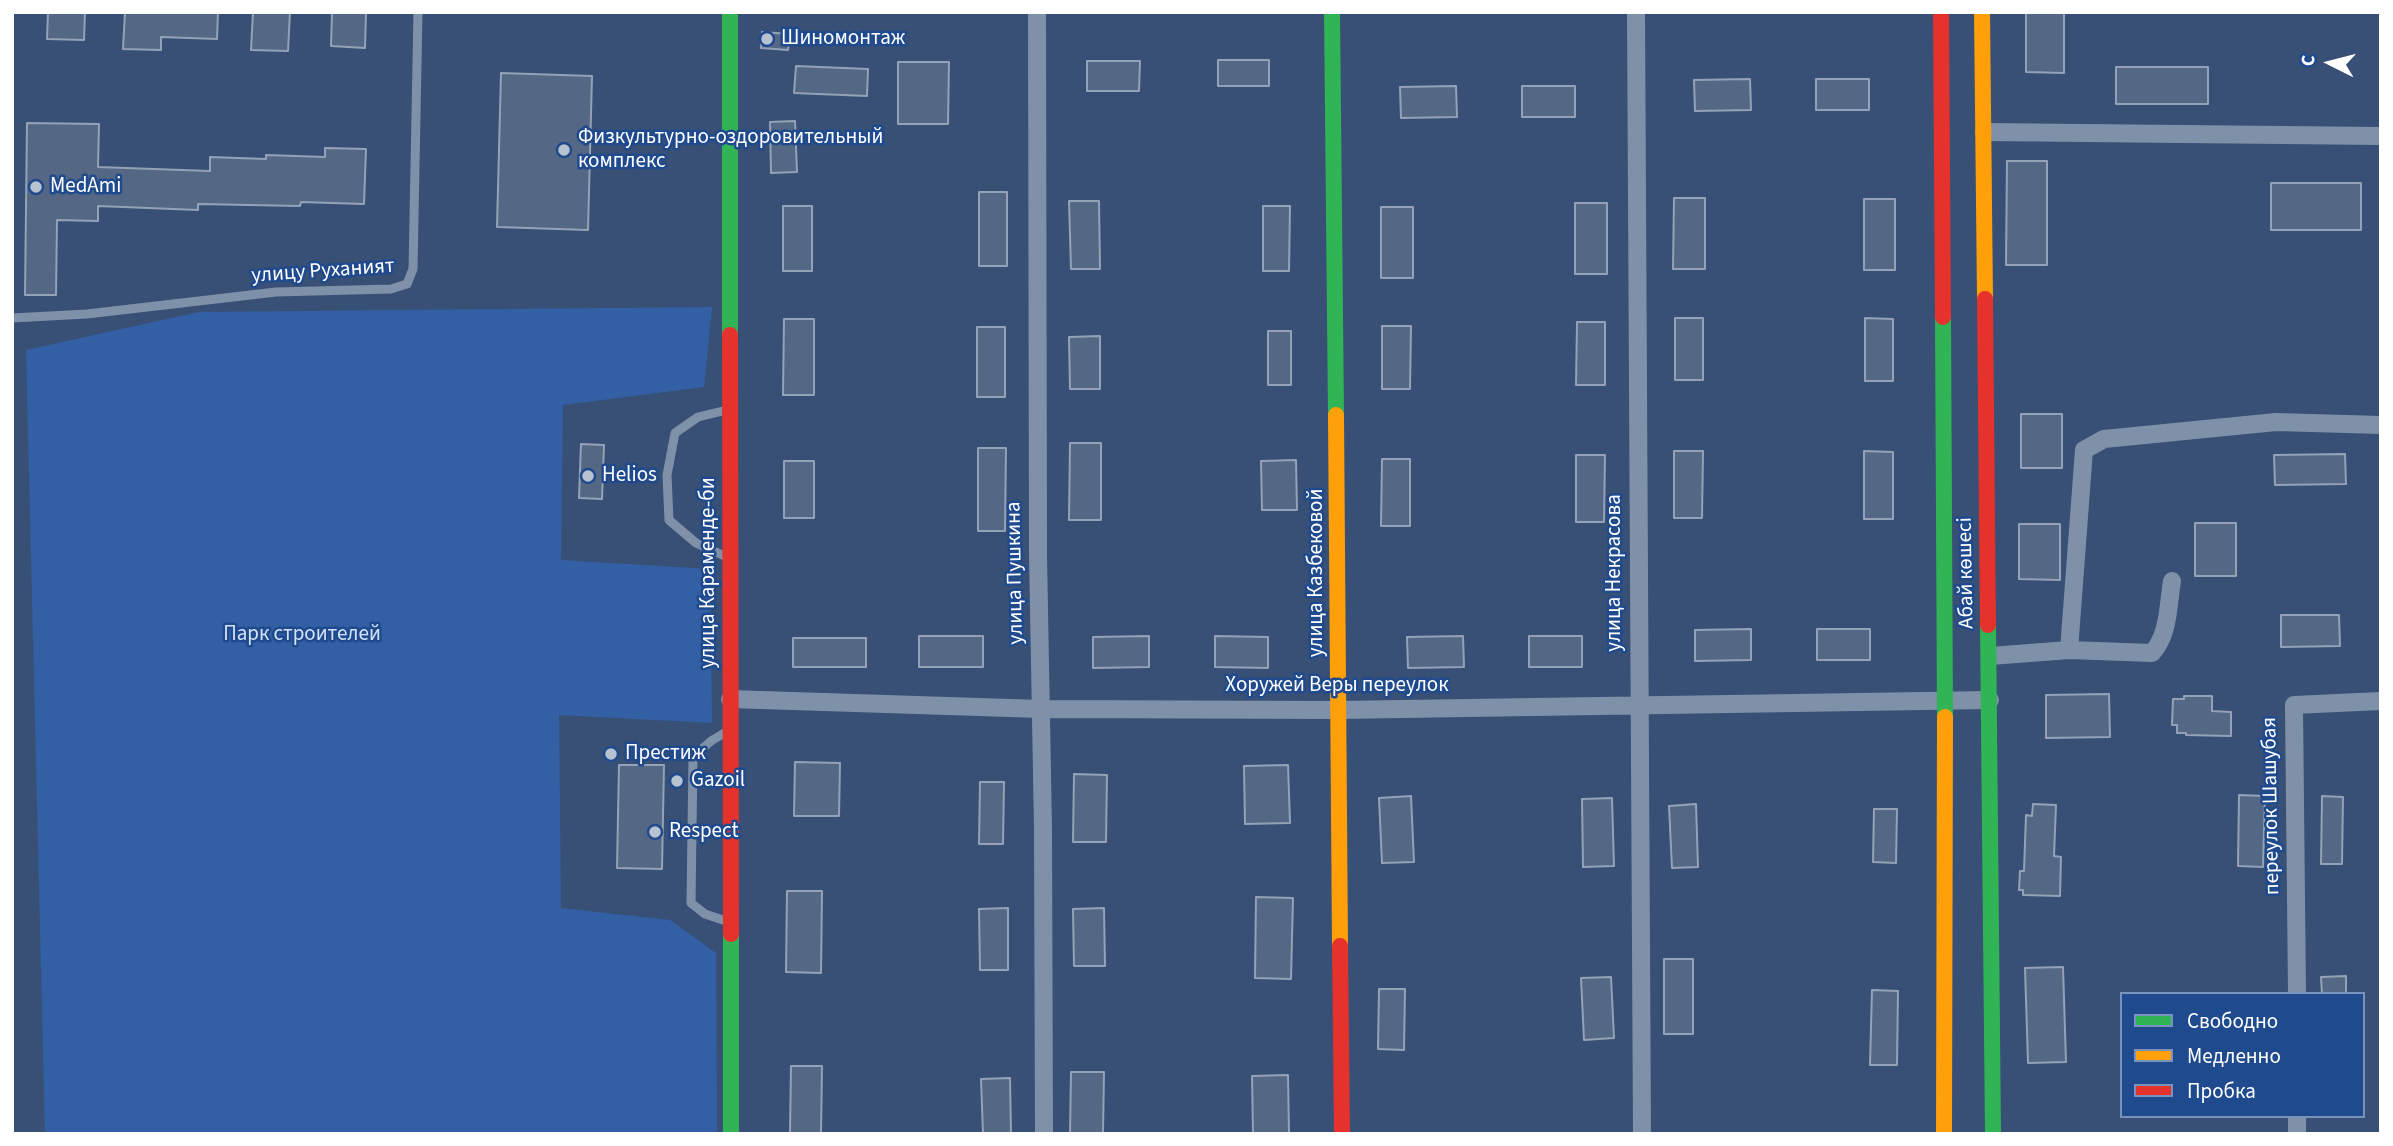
<!DOCTYPE html>
<meta charset="utf-8">
<style>
body{margin:0}
#map{position:relative;width:2393px;height:1146px;overflow:hidden;background:#385075;font-family:"Source Sans 3",sans-serif}
canvas{display:block}
.frame{position:absolute;inset:0;border:14px solid #fff;pointer-events:none}
.legend{position:absolute;left:2120px;top:992px;width:245px;height:126px;box-sizing:border-box;background:#1f4a8e;border:2px solid #7992bb;margin:0;padding:9px 12px;list-style:none;font-size:21px;color:#fff}
.legend li{display:flex;align-items:center;gap:14px;height:35px}
.legend b{width:35px;border:2px solid #7992bb}
.north{position:absolute;left:2295px;top:28px;width:70px;height:70px;-webkit-text-stroke:5px #1f4a8e;paint-order:stroke;rotate:276deg;font-size:19px;font-weight:700;line-height:28px;text-align:center;color:#fff}
.north::after{content:'';display:block;margin:auto;width:24px;height:32px;background:#fff;clip-path:polygon(50% 0,100% 100%,50% 72%,0 100%)}
</style>
<div id="map">
<canvas width="2393" height="1146"></canvas>
<div class="frame"></div>
<ul class="legend">
<li><b style="height:9px;background:#30b455"></b>Свободно</li>
<li><b style="height:9px;background:#ff9f0a"></b>Медленно</li>
<li><b style="height:9px;background:#e5322d"></b>Пробка</li>
</ul>
<div class="north">С</div>
</div>
<script>
const c = document.querySelector('canvas').getContext('2d');
c.lineJoin = 'round';
function paint(path, color) {
  c.fillStyle = color;
  c.fill(path, 'evenodd');
}
function trace(path, color, width, dash) {
  c.strokeStyle = color;
  c.lineWidth = width;
  c.lineCap = dash ? 'butt' : 'round';
  c.setLineDash(dash || []);
  c.stroke(path);
}
function drawText(font, color, halo, rows, align = 'center') {
  c.font = font + ' "Source Sans 3",sans-serif';
  c.lineWidth = 5;
  c.setLineDash([]);
  c.textBaseline = 'middle';
  c.strokeStyle = halo;
  c.fillStyle = color;
  for (const [text, x, y, turn = 0] of rows) {
    c.save();
    c.translate(x, y);
    c.rotate((+turn || 0) * Math.PI / 180);
    c.textAlign = isNaN(turn) ? turn : align;
    if (halo) c.strokeText(text, 0, 0);
    c.fillText(text, 0, 0);
    c.restore();
  }
}
const green = new Path2D(`
 M712,307L704,387L563,405L561,560L710,569L712,723L559,715L561,908L670,920L716,953L717,1134H45L26,350L199,312Z`);
const building = new Path2D(`
 M48,12H85L84,40L47,39Z
 M125,12H218L217,39L161,37V50L123,49Z
 M253,12H290L288,51L251,50Z
 M332,12H366L365,48L331,46Z
 M2026,12H2064V73L2026,72Z
 M762,32L790,34L788,50L761,48Z
 M1218,60H1269V86H1218Z
 M1087,61H1140L1139,91H1087Z
 M898,62H949L948,124H898Z
 M796,66L868,69L867,96L794,93Z
 M2116,67H2208V104H2116Z
 M501,73L592,76L588,230L497,227Z
 M1750,79L1751,110L1695,111L1694,80Z
 M1816,79H1869V110H1816Z
 M1456,86L1457,117L1401,118L1400,87Z
 M1522,86H1575V117H1522Z
 M795,121L797,172L771,173L770,122Z
 M27,123L99,124L98,167L210,171V157L266,159V155L325,157V148L366,149L364,204L301,202L300,206L198,204V210L98,206V221L57,220L56,295H25Z
 M2007,161H2047V265H2006Z
 M2271,183H2361V230H2271Z
 M979,192H1007V266H979Z
 M1674,198H1705V269H1673Z
 M1864,199H1895V270H1864Z
 M1069,201H1099L1100,269H1071Z
 M1575,203H1607V274H1575Z
 M783,206H812V271H783Z
 M1263,206H1290L1289,271H1263Z
 M1381,207H1413V278H1381Z
 M1675,318H1703V380H1675Z
 M1865,318L1893,319V381H1865Z
 M784,319H814V395H783Z
 M1577,322H1605V385H1576Z
 M1382,326H1411L1410,389H1382Z
 M977,327H1005V397H977Z
 M1268,331H1291V385H1268Z
 M1100,336V389H1070L1069,337Z
 M2021,414H2062V468H2021Z
 M1070,443H1101V520H1069Z
 M581,444L604,445L602,499L579,498Z
 M978,448H1006L1005,531H978Z
 M1674,451H1703L1702,518H1674Z
 M1864,451L1893,452V519H1864Z
 M2345,454L2346,484L2275,485L2274,455Z
 M1576,455H1605L1604,522H1576Z
 M1382,459H1410V526H1381Z
 M1296,460L1297,510H1262L1261,461Z
 M784,461H814V518H784Z
 M2195,523H2236V576H2195Z
 M2019,524H2060V580L2019,579Z
 M2281,615H2339L2340,646L2281,647Z
 M1751,629V660L1695,661V630Z
 M1817,629H1870V660H1817Z
 M919,636H983V667H919Z
 M1149,636V667L1093,668V637Z
 M1215,636L1268,637V668L1215,667Z
 M1463,636L1464,667L1408,668L1407,637Z
 M1529,636H1582V667H1529Z
 M793,638H866V667H793Z
 M2109,694L2110,737L2046,738V695Z
 M2184,696H2212V711L2231,712V736L2186,735V733H2177V725H2172L2173,699H2184Z
 M795,762L840,763L839,816H794Z
 M619,765H664L662,869L617,868Z
 M1288,765L1290,823L1245,824L1244,766Z
 M1074,774L1107,775L1106,842H1073Z
 M980,782H1004L1003,844H979Z
 M2239,795L2265,796L2263,867L2238,866Z
 M1411,796L1414,862L1382,863L1379,798Z
 M2322,796L2343,797L2342,864H2321Z
 M1612,798L1614,866L1583,867L1582,799Z
 M1696,804L1698,867L1672,868L1669,806Z
 M2033,804L2056,805L2054,856L2061,857L2060,896L2023,895V890H2019L2020,871H2024L2026,815L2032,816Z
 M1874,809H1897L1896,863L1873,862Z
 M787,891H822L821,973L786,972Z
 M1256,897L1293,898L1291,979L1255,978Z
 M1008,908V970H980L979,909Z
 M1104,908L1105,966H1074L1073,909Z
 M1664,959H1693V1034H1664Z
 M2063,967L2066,1062L2028,1063L2025,968Z
 M2346,976V994H2322L2321,977Z
 M1611,977L1614,1038L1584,1040L1581,978Z
 M1379,989H1405L1404,1050L1378,1049Z
 M1872,990L1898,991L1897,1065H1870Z
 M791,1066H822L821,1134H790Z
 M1071,1072H1104L1103,1134H1070Z
 M1288,1075L1289,1133L1253,1134L1252,1076Z
 M1010,1078L1011,1134H983L981,1079Z`);
const lane = new Path2D(`
 M12,318L87,314L276,292L391,289L407,284L413,269L418,12
 M727,410L698,417L675,433L667,475L669,520L696,543L729,558
 M726,732L711,741L693,757L691,903L705,914L729,922`);
const street = new Path2D(`
 M1037,12L1038,554L1043,828L1044,1134
 M1636,12L1642,1134
 M1984,132L2381,136
 M2069,650L2084,450L2104,439L2276,422L2381,425
 M1990,656L2069,650L2152,653C2169,635 2168,605 2172,581
 M730,699L1041,709L1338,710L1990,700
 M2297,994L2294,705L2381,701
 M2297,1134V1116`);
const fast = new Path2D(`
 M730,12V335
 M1332,12L1336,415
 M1943,317L1945,717
 M1988,625L1993,1134
 M731,934V1134`);
const slow = new Path2D(`
 M1982,12L1985,299
 M1336,415L1340,946
 M1944,1134L1945,717`);
const jam = new Path2D(`
 M1941,12L1943,317
 M1985,299L1988,625
 M730,335L731,934
 M1340,946L1342,1134`);
const markers = [
 [767,39,7,"#b9c2cf"],
 [564,150,7,"#b9c2cf"],
 [36,187,7,"#b9c2cf"],
 [588,476,7,"#b9c2cf"],
 [611,754,7,"#b9c2cf"],
 [677,781,7,"#b9c2cf"],
 [655,832,7,"#b9c2cf"]
];
const poiNames = [
 ["Шиномонтаж",781,39],
 ["Физкультурно-оздоровительный",578,138],
 ["комплекс",578,162],
 ["MedAmi",50,187],
 ["Helios",602,476],
 ["Престиж",625,754],
 ["Gazoil",691,781],
 ["Respect",669,832]
];
const streetNames = [
 ["улицу Руханият",323,272,-4],
 ["улица Караменде-би",709,573,-90],
 ["улица Пушкина",1016,573,-91],
 ["улица Казбековой",1317,573,-90],
 ["улица Некрасова",1615,573,-90],
 ["Абай көшесі",1967,573,-91],
 ["Хоружей Веры переулок",1337,686],
 ["переулок Шашубая",2272,806,-91]
];
const parkNames = [
 ["Парк строителей",302,635]
];
paint(green, '#3360a4');
paint(building, '#546784');
trace(building, '#94a2b7', 2);
trace(lane, '#7f91a8', 9);
trace(street, '#7f91a8', 18);
trace(fast, '#30b455', 16);
trace(slow, '#ff9f0a', 16);
trace(jam, '#e5322d', 16);
for (const [x, y, r, color] of markers) {
  const dot = new Path2D();
  dot.arc(x, y, r, 0, 2 * Math.PI);
  c.fillStyle = color;
  c.fill(dot);
  trace(dot, '#1f4a8e', 2.5);
}
drawText('21px', '#fff', '#1f4a8e', poiNames, 'left');
drawText('21px', '#fff', '#1f4a8e', streetNames);
drawText('21px', '#d3e2f9', '#1f4a8e', parkNames);
</script>
